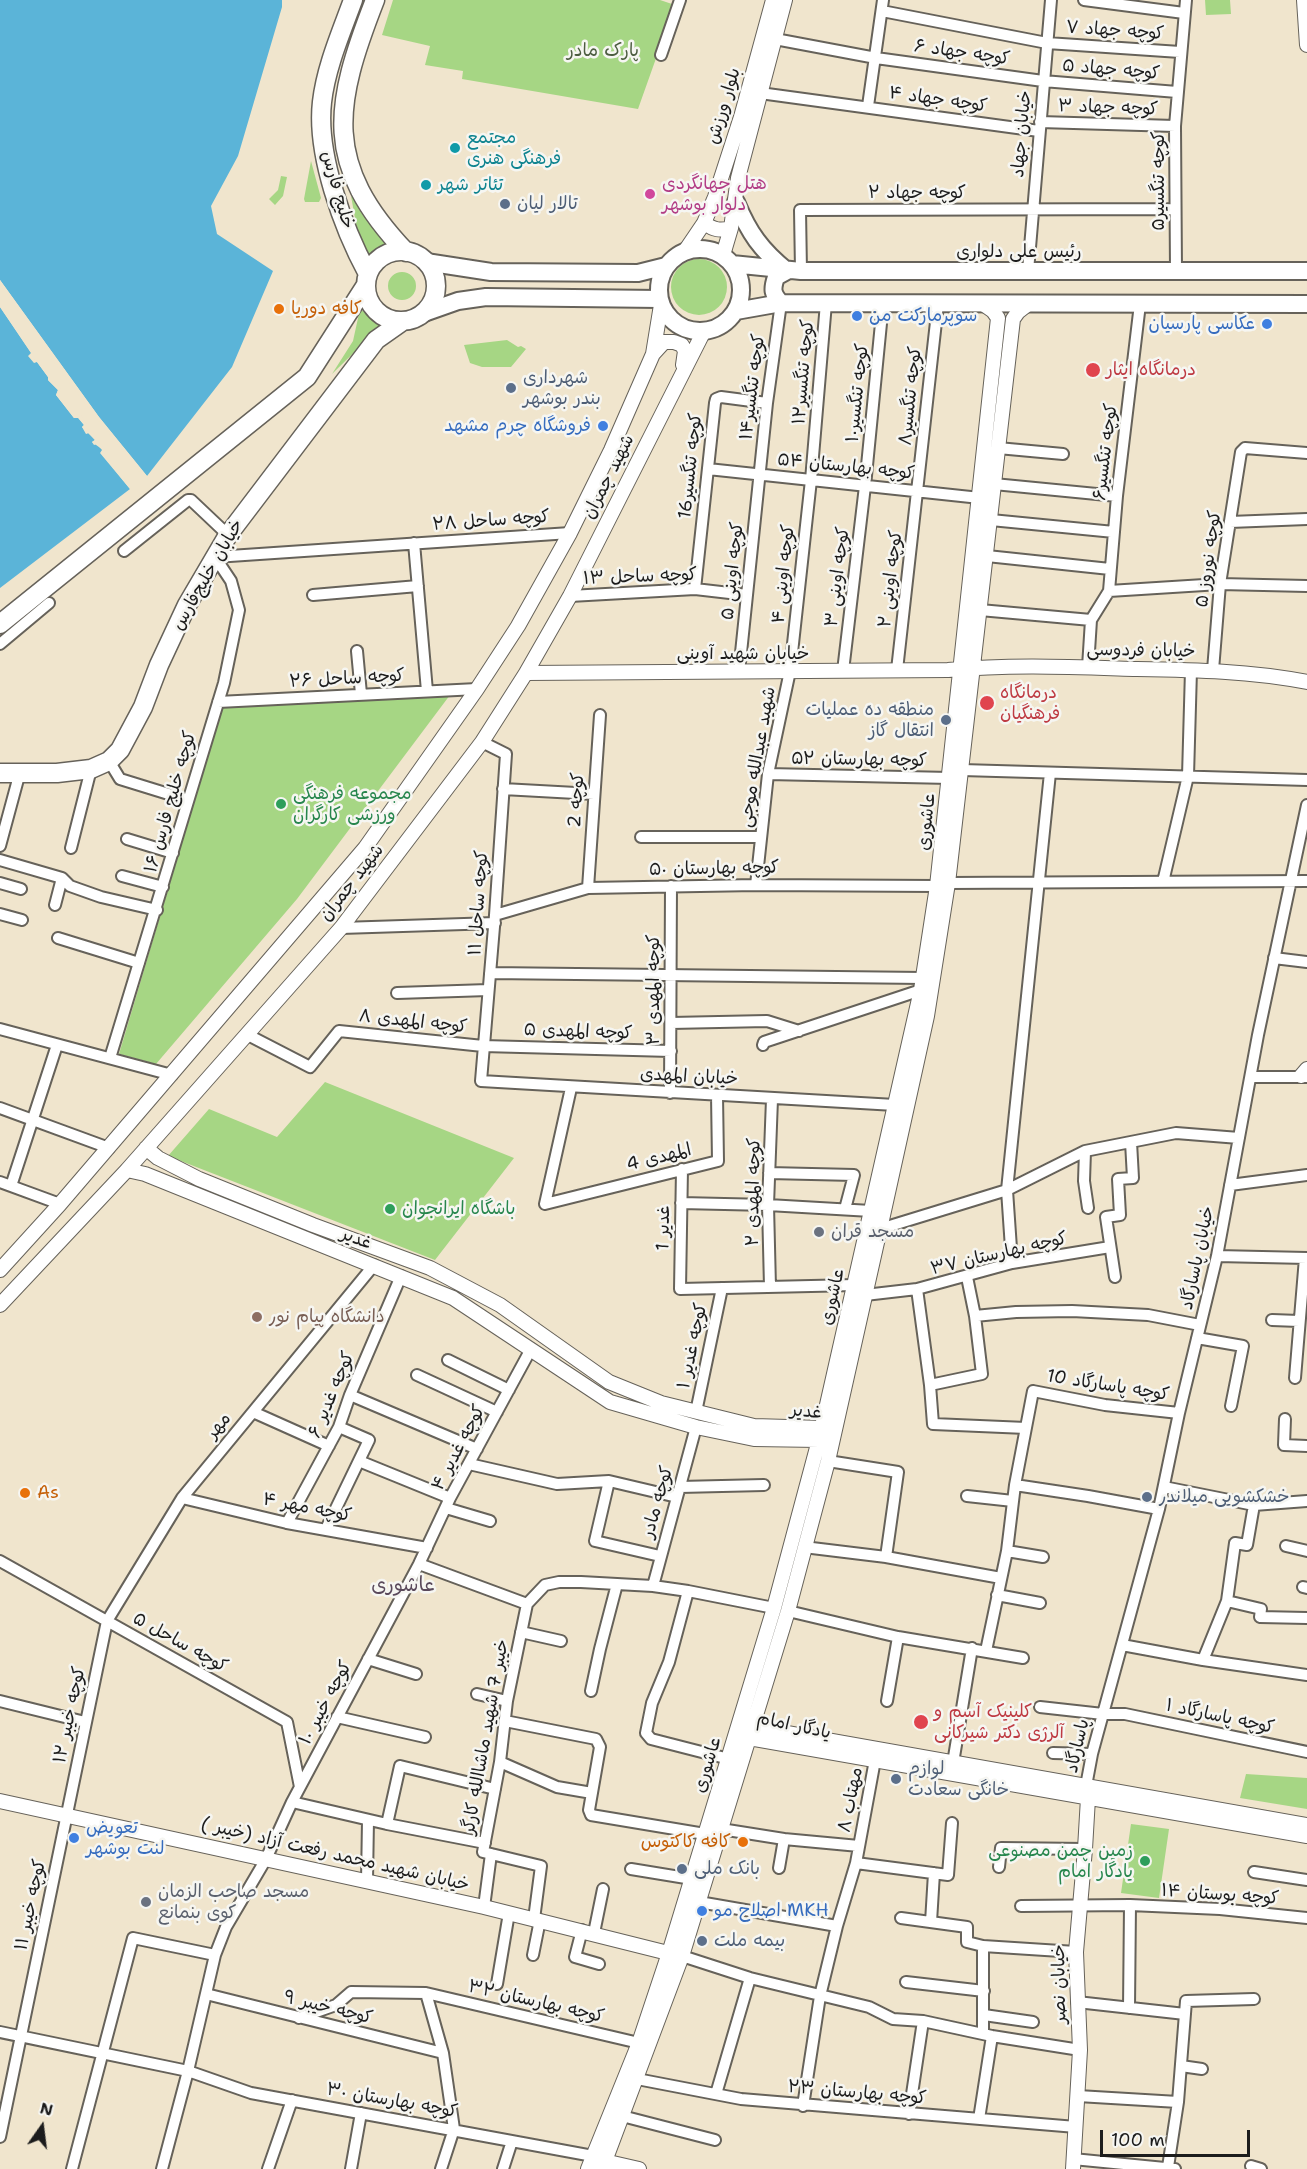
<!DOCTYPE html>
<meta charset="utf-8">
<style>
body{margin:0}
#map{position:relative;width:1307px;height:2169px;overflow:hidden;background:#f0e5cd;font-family:"Shantell Sans",sans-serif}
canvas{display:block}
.north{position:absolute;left:12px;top:2097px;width:60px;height:60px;-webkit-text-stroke:4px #f6f6f2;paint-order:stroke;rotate:14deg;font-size:16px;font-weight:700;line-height:24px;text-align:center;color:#1c1c1c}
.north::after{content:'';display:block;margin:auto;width:21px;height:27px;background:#1c1c1c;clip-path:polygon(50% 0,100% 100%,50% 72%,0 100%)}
.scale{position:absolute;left:1100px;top:2130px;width:150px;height:27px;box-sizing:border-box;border:3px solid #1c1c1c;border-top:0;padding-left:8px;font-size:18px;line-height:21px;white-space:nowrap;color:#1c1c1c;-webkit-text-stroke:4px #f6f6f2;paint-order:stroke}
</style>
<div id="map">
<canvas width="1307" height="2169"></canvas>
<div class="north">N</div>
<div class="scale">100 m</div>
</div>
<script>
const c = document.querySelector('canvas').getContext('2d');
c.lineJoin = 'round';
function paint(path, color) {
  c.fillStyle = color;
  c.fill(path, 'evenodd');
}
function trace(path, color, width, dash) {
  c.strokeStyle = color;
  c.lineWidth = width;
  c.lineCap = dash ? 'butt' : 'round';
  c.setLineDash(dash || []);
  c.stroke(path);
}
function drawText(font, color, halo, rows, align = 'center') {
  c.font = font + ' "Shantell Sans","Playpen Sans Arabic",sans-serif';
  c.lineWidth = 5;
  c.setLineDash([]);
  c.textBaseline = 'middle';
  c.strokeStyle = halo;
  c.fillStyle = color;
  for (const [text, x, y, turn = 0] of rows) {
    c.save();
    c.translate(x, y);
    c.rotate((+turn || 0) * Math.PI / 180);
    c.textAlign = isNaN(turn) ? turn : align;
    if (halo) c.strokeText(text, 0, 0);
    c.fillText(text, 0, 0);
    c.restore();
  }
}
const green = new Path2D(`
 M393,0H660L675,5L638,109L462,79L463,71L425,65L430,46L382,35Z
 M1205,0H1230L1231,14L1206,15Z
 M311,161L321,198L319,202H305L304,199Z
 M281,176L287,177L283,196L275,205L269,199L278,190Z
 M351,196L390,243L363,262Z
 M671 287a28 28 0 1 1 56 0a28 28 0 1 1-56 0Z
 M388 286a14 14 0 1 1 28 0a14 14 0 1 1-28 0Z
 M360,309L382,325L332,374L353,341Z
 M507,340L518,347L521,346L526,349L511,367H482L470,363L464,345Z
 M450,695L297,899L156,1064L119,1054L222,708Z
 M325,1082L514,1158L435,1260L168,1156L209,1109L277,1137Z
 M1246,1774L1307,1778V1809L1240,1798Z
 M1131,1824L1169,1829L1159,1898L1121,1893Z`);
const water = new Path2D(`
 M0,0H282V7L238,156L211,206L217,234L273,271L232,367L147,476L99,417L0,280Z
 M0,307L32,354L29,356L37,362L48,377V380L58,390L56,395L74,418L78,417L84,425L82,427L95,440L92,442L103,450L101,453L130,489L0,588Z`);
const pier = new Path2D(`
 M0,280L99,417L147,476L144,478L96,418L42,346L0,285Z
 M0,304L34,352L32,357L35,360H39L51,375V380L61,389L59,394L75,415H81L87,424V430H91L98,438V441L105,449L104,453L132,487L130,489L100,453L102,450L97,444L94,445L92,442L95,440L89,433L86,434L82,427L84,425L78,418H74L56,395L58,390L48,380V377L37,362L34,363L28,356L31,353L0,307Z`);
const minor = new Path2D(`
 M1084,0L1184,13
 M882,11L1047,43L1180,52
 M775,39L876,58L1043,81L1177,92
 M661,55L680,0
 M760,93L1039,131
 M868,106L883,0
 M1040,122L1175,126
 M801,271L800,210L1175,209
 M1028,271L1051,0
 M1176,271L1175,126L1186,0
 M998,448L1063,454
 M708,469L980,498
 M994,484L1117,496
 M991,520L1114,532
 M1230,522L1307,519
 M414,543L427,691
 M124,551L188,500H191L228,535
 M987,556L1110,569
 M215,557L570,533
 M695,589L715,403L716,399L721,397L767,403
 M1109,591L1220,584L1307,586
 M313,595L418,586
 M570,596L695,589L747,595
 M980,610L1091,620
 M0,644L49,603
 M357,651L361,694
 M1088,667L1091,620L1109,591L1117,496L1140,304
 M897,670L938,304
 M1213,670L1220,584L1241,452L1245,448L1307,453
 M843,671L865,486L883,303
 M739,672L767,403L781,303
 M218,702L477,689
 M482,742L506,754L495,915L481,1081L895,1105
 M109,761L120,779L188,800
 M962,770L1307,780
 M768,774L950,778
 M503,789L594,794
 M641,837H760
 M127,839L173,853
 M0,846L20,772
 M71,848L91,769
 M0,860L62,878L70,886L101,897L157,910
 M122,876L163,887
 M1163,882L1188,776L1191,670
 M0,883L21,889
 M948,883L1307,881
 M756,885L768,774L790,671L811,480L826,303
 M588,888L600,715
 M55,905L62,878
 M0,914L22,920
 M495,915L588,888L756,885L937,886
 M341,928L495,923
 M58,938L139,963
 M1274,958L1307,962
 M490,973L923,978
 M397,993L488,990
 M671,1023L767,1021L799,1031
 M0,1029L172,1075
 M248,1035L310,1067L339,1031L483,1046L671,1051
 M763,1045L764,1042L921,990
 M110,1058L224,683L239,610L231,581L215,557
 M1251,1077H1307
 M571,1088L545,1204L718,1161L717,1095
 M670,1093L671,886
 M0,1108L109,1148
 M1085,1151L1084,1181L1088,1208
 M682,1169L680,1289L855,1285
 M769,1173L854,1175L845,1209
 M0,1182L60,1204
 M1230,1185L1307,1175
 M11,1186L57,1045
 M681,1203L768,1205L871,1211
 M880,1229L1007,1190L1085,1151L1176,1133L1239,1138
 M1217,1256L1307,1258
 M1012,1263L1007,1190L1050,773
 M1115,1277L1106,1217L1120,1215L1118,1179L1133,1178L1131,1142
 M770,1287L768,1205L772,1099
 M917,1289L930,1385L933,1424L1026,1428
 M865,1295L917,1289L1012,1263L1110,1247
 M975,1316L1016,1312L1072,1311L1148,1315L1200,1325
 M1272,1320L1299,1321
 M1197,1338L1243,1346L1231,1406
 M448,1360L509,1390
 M417,1375L497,1412
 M1295,1378L1305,1258
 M930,1385L982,1374L975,1316L967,1277
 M350,1395L477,1449
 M253,1412L329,1446
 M696,1412L722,1288
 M1285,1419L1284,1445L1307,1446
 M359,1461L450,1498
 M828,1461L898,1472L886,1557
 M469,1464L557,1484L609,1481L677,1497
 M609,1481L595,1541L660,1556
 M1015,1485L1088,1496L1159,1509
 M680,1487L764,1485
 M1164,1487L1254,1505L1307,1501
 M967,1496L1013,1501
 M182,1498L287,1523L427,1548
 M446,1508L490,1521
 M287,1523L339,1427L350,1395L401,1276
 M326,1529L369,1440L339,1427
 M1286,1546L1307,1551
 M812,1548L886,1557L1001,1578
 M1007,1551L1043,1557
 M0,1561L287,1722L300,1787
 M419,1564L527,1604L545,1585L559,1582H581L653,1586L688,1591L774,1608
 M653,1586L696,1427
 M1303,1587L1307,1588
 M688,1591L669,1662L652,1703L646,1733L651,1739L729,1759
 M997,1595L1040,1603
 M1227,1601L1261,1609L1260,1617L1307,1618
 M527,1604L507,1701L500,1762L483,1852L541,1866L534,1919
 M788,1611L898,1637L1023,1658
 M521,1632L561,1641
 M1122,1645L1203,1660L1227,1601L1235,1543L1247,1545L1254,1505
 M986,1651L1007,1551L1015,1485L1033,1391L1105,1405L1179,1413
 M368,1659L416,1674
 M1203,1660L1307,1675
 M591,1691L600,1649L617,1584
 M477,1694L507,1701
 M0,1701L85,1722
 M887,1701L898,1637
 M1040,1707L1103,1714H1125L1307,1752
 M337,1717L425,1737
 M505,1721L596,1739L600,1747L589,1810L591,1815L705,1834
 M1053,1753L1092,1754
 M500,1762L557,1787L592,1793
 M953,1763L972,1648
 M1086,1786L1092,1754L1159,1509L1179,1413L1217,1256L1258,1035L1307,805
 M292,1802L387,1824L485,1843
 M387,1824L400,1766L495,1789
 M721,1829L784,1839L859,1846
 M856,1863L948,1875L952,1823
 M999,1867L1001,1848L1085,1849
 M779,1868L784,1839
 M631,1869L692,1879
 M1254,1872L1307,1880
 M367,1881L368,1820
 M699,1902L837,1926
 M1021,1906L1130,1905L1220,1909L1307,1918
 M484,1907L491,1854
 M901,1918L967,1927V1942L983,1946V2034
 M931,1922L934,1873
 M582,1930L575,1957L599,1964
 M594,1933L603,1889
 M983,1946L1076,1952
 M533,1955L540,1920
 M682,1956L750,1978L869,2007L893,2019L923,2021L992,2036L1080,2050
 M906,1982L984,1991
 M497,1984L509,1913
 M426,1993L443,2053L454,2129L441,2169
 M206,1994L443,2053
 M1077,2002L1185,2014
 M1129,2008L1130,1905
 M984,2015L1033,2022
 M299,2018L336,2005L351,1992L426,1993L639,2043
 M0,2032L188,2071L251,2093L593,2156
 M1181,2066L1202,2069
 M637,2079L741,2099L1076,2127
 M716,2094L750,1978
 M1078,2096L1178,2102
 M803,2106L820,1996L837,1926L856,1863L875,1760
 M909,2114L923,2021
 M622,2116L715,2140
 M979,2119L992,2036
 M0,2137L107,1621L182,1498L374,1265
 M1073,2159L1175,2169
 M1251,2166L1261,2169
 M1168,2167L1178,2102L1186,2001L1254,1999
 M72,2169L133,1938L215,1955
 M162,2169L188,2071L215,1955L226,1927L266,1859L292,1802L419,1564L450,1498L531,1349
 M268,2169L292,2100
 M351,2169L361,2113
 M503,2169L512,2141`);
const tertiary = new Path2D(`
 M1304,0L1307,45
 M704,223C714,230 720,231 731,228
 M685,251L704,223L715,197L741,117L773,0
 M723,255L731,228L738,178L785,0
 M653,354L664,342H674L682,345L685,351L683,365
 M526,673L948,670C1011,664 1074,667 1137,669C1195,670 1251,671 1307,682
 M1301,1076L1307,1069
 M146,1148L158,1158L199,1179L313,1225L430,1268L500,1305L609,1382L661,1403L754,1426L822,1428L828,1432
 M127,1170L145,1174L453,1298L610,1402L696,1427L754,1439L819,1440L828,1437
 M0,1270L60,1204L365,848L477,689L518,626L570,533L611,450L653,354L661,305
 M0,1305L127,1170L341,928L482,742L526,673L570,596L704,331
 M745,1728L753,1727L1307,1825
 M742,1732L749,1738L1307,1836
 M0,1801L484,1907L676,1955
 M604,2161L639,2169
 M588,2169L639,2043L669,1953L774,1608L819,1440L921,990L937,886L998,318L993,311L983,304
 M602,2169L682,1956L788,1611L828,1461L880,1229L927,1016L948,883L1013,319L1018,312L1027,305
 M1073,2169L1080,2050L1076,1952L1085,1849L1088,1798`);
const secondary = new Path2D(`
 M736,202C749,233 761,250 787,271L776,277C772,289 772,294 781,303
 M659 290a41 41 0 1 1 82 0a41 41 0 1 1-82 0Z
 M426,262L491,272L638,273L666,266
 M732,264L801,271H1307
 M736,311L781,303L1307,304
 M424,313L458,301L486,297L660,299`);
const primary = new Path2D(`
 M353,0C341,33 326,67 322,102C316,154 343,228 368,274
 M375,0C334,105 322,164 406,252
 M366 286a35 35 0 1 1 70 0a35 35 0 1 1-70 0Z
 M0,624L307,377L366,285
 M0,773H57L91,769L109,761L120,750L143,707L159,665L187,605L228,535L376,340L403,321`);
const markers = [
 [455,148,6,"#0f9aa8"],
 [426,185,6,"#0f9aa8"],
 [650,194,6,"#d1479c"],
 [505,204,6,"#5c6f8a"],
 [279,309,6,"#e8710a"],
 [857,316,6,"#3f7fe0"],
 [1267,324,6,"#3f7fe0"],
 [1093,370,8,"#e0444e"],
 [511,388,6,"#5c6f8a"],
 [603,426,6,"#3f7fe0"],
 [987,703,8,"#e0444e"],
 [946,720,6,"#5c6f8a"],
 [281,804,6,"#2e9e5b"],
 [390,1209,6,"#2e9e5b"],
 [819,1232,6,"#6b7280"],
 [257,1317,6,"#8d6e63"],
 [25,1493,6,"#e8710a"],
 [1147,1497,6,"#5c6f8a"],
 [921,1722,8,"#e0444e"],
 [896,1779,6,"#5c6f8a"],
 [74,1838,6,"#3f7fe0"],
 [743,1842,6,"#e8710a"],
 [1145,1861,6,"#2e9e5b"],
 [682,1869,6,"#5c6f8a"],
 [146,1902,6,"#6b7280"],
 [702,1911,6,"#3f7fe0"],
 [702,1941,6,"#5c6f8a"]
];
const streetNames = [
 ["کوچه جهاد ۷",1115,31,4],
 ["کوچه جهاد ۶",962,53,8],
 ["کوچه جهاد ۵",1111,70,5],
 ["کوچه جهاد ۴",938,100,8],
 ["بلوار ورزش",724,106,-73],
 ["کوچه جهاد ۳",1108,108,2],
 ["خیابان جهاد",1022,134,-85],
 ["کوچه تنگسیر۵",1159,181,-90],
 ["خلیج فارس",337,190,74],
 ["کوچه جهاد ۲",917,193],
 ["رئیس علی دلواری",1019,252],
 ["کوچه تنگسیر۱۲",804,372,-85],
 ["کوچه تنگسیر۱۴",753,387,-83],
 ["کوچه تنگسیر۱۰",858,393,-84],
 ["کوچه تنگسیر۸",911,396,-84],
 ["کوچه تنگسیر۶",1106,452,-83],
 ["کوچه تنگسیر16",691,466,-84],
 ["کوچه بهارستان ۵۴",846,467,6],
 ["شهید چمران",609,477,-63],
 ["کوچه ساحل ۲۸",491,521,-4],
 ["کوچه نوروز ۵",1209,559,-82],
 ["کوچه اوینی ۵",733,571,-84],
 ["کوچه اوینی ۴",784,574,-84],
 ["خیابان خلیج‌فارس",208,575,-60],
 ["کوچه ساحل ۱۳",640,577,-2],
 ["کوچه اوینی ۳",838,577,-83],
 ["کوچه اوینی ۲",891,579,-83],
 ["خیابان فردوسی",1141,651,1],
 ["خیابان شهید آوینی",743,654],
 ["کوچه ساحل ۲۶",347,679,-3],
 ["شهید عبدالله موجی",758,757,-80],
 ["کوچه بهارستان ۵۲",859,760,1],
 ["کوچه 2",577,800,-86],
 ["کوچه خلیج فارس ۱۶",171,802,-74],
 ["عاشوری",927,822,-84],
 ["کوچه بهارستان ۵۰",714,869,-1],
 ["شهید چمران",352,883,-52],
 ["کوچه ساحل ۱۱",479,903,-86],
 ["کوچه المهدی ۳",654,990,-90],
 ["کوچه المهدی ۸",413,1022,6],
 ["کوچه المهدی ۵",578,1032,2],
 ["خیابان المهدی",689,1077,3],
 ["المهدی 4",659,1158,-14],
 ["کوچه المهدی ۲",754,1192,-89],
 ["غدیر 1",664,1228,-89],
 ["غدیر",356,1239,21],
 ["کوچه بهارستان ۳۷",999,1254,-13],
 ["خیابان پاسارگاد",1198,1258,-78],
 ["عاشوری",833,1297,-77],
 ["کوچه غدیر ۱",693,1346,-78],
 ["کوچه پاسارگاد 10",1108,1386,9],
 ["کوچه غدیر ۶",332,1395,-67],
 ["غدیر",806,1412,6],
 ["مهر",219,1426,-51],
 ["کوچه غدیر ۴",459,1448,-62],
 ["کوچه مادر",658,1502,-74],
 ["کوچه مهر ۴",307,1508,11],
 ["کوچه ساحل ۵",180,1643,29],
 ["کوچه خیبر ۱۰",326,1703,-62],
 ["کوچه خیبر ۱۲",70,1715,-78],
 ["کوچه پاسارگاد ۱",1220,1717,12],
 ["یادگار امام",794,1726,12],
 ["خیبر 7 شهید ماشاالله کارگر",486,1737,-80],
 ["پاسارگاد",1078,1746,-77],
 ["عاشوری",708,1765,-73],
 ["مهتاب ۸",851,1800,-79],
 ["( خیبر) خیابان شهید محمد رفعت آزاد",335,1855,13],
 ["کوچه بوستان ۱۴",1220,1895,4],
 ["کوچه خیبر ۱۱",31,1905,-78],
 ["خیابان نصر",1060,1984,-91],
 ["کوچه بهارستان ۳۲",536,2002,13],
 ["کوچه خیبر ۹",328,2008,14],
 ["کوچه بهارستان ۲۳",857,2093,5],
 ["کوچه بهارستان ۳۰",392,2101,10]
];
const parkNames = [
 ["پارک مادر",603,51]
];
const cultureNames = [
 ["مجتمع",467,138],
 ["فرهنگی هنری",467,159],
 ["تئاتر شهر",438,185]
];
const hotelNames = [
 ["هتل جهانگردی",662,184],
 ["دلوار بوشهر",662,205]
];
const serviceNames = [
 ["تالار لیان",517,204],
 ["شهرداری",523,378],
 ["بندر بوشهر",523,399],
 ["منطقه ده عملیات",934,710,"right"],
 ["انتقال گاز",934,731,"right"],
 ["خشکشویی میلاندر",1159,1497],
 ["لوازم",908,1769],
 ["خانگی سعادت",908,1790],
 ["بانک ملی",694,1869],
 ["بیمه ملت",714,1941]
];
const foodNames = [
 ["کافه دوریا",291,309],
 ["As",37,1493],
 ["کافه کاکتوس",731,1842,"right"]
];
const shopNames = [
 ["سوپرمارکت من",869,316],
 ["عکاسی پارسیان",1255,324,"right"],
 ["فروشگاه چرم مشهد",591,426,"right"],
 ["تعویض",86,1828],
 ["لنت بوشهر",86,1849],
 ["اصلاح مو MKH",714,1911]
];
const healthNames = [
 ["درمانگاه ایثار",1106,370],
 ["درمانگاه",1000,693],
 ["فرهنگیان",1000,714],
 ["کلینیک آسم و",934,1712],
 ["آلرژی دکتر شیرکانی",934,1733]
];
const leisureNames = [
 ["مجموعه فرهنگی",293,794],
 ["ورزشی کارگران",293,815],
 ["باشگاه ایرانجوان",402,1209],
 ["زمین چمن مصنوعی",1133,1851,"right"],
 ["یادگار امام",1133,1872,"right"]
];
const worshipNames = [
 ["مسجد قران",831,1232],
 ["مسجد صاحب الزمان",158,1892],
 ["کوی بنمانع",158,1913]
];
const educationNames = [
 ["دانشگاه پیام نور",269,1317]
];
const neighbourhoodNames = [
 ["عاشوری",403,1586]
];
paint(green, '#a6d684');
paint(water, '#5bb4d8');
paint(pier, '#f0e5cd');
trace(minor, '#66625a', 14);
trace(tertiary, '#66625a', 16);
trace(secondary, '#66625a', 20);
trace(primary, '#66625a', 21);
trace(minor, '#fff', 10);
trace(tertiary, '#fff', 14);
trace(secondary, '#fff', 16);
trace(primary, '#fff', 18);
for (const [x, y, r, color] of markers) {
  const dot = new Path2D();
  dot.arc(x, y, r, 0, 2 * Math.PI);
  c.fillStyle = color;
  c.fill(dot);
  trace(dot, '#f6f6f2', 2);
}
drawText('18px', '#1c1c1c', '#f6f6f2', streetNames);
drawText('18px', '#4c5d40', '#f6f6f2', parkNames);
drawText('18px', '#0d838f', '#f6f6f2', cultureNames, 'left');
drawText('18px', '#b23c85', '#f6f6f2', hotelNames, 'left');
drawText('18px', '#4e5e75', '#f6f6f2', serviceNames, 'left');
drawText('18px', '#c56008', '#f6f6f2', foodNames, 'left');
drawText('18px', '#366cbe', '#f6f6f2', shopNames, 'left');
drawText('18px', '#be3a42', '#f6f6f2', healthNames, 'left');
drawText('18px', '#27864d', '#f6f6f2', leisureNames, 'left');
drawText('18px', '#5b616d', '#f6f6f2', worshipNames, 'left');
drawText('18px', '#785e54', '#f6f6f2', educationNames, 'left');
drawText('20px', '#5a495b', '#f6f6f2', neighbourhoodNames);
</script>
